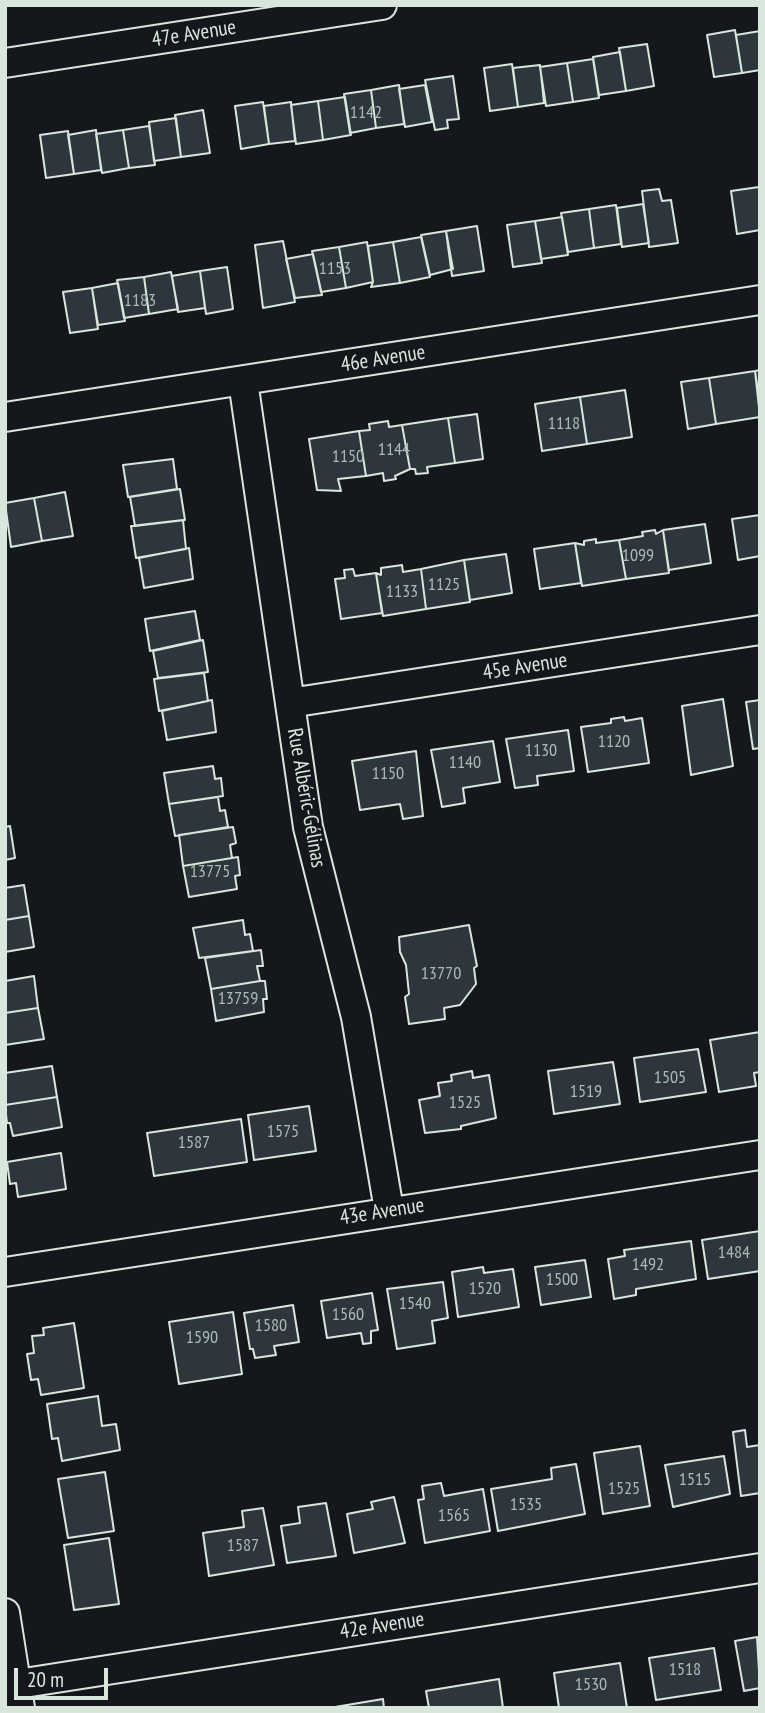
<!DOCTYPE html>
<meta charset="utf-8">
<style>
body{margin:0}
#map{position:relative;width:765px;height:1713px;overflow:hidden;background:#14181c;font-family:"PT Sans Narrow",sans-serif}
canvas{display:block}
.frame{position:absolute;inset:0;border:7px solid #d8e6dc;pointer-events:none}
.scale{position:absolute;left:14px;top:1668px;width:94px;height:32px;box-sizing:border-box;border:4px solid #d8e6dc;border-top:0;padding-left:9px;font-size:21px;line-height:24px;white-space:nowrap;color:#d8e6dc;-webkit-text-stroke:5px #14181c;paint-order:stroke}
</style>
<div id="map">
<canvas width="765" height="1713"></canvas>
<div class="frame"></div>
<div class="scale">20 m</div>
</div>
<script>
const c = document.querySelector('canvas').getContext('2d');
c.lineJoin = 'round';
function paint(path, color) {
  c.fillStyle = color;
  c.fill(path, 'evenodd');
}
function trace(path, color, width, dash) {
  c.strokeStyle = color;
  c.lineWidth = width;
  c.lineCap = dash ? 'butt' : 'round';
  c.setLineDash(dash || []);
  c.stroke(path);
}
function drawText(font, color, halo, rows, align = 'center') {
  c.font = font + ' "PT Sans Narrow",sans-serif';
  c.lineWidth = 5;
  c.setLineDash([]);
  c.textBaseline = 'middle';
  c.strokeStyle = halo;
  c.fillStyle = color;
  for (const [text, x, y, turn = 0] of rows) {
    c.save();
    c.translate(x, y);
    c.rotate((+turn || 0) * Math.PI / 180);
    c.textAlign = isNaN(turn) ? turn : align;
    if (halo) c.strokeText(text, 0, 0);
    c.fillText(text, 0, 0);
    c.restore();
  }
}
const building = new Path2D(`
 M735,30L742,73L714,77L707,35Z
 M760,31V70L742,73L736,35Z
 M647,44L654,86L626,91L619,48Z
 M620,52L626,91L599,95L593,57Z
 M593,59L599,98L573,102L567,63Z
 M567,63L573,102L546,106L540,67Z
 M512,64L518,107L490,111L484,68Z
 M540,65L544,103L518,107L513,68Z
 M453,76L459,119L447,120L448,128L435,130L425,80Z
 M399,85L404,124L376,128L371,90Z
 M425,85L432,122L405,127L399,89Z
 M371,90L376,128L350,133L344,94Z
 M345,97L351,135L323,140L318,101Z
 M318,101L323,140L296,144L291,105Z
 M263,102L269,144L241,149L235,106Z
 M291,102L295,141L269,144L264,106Z
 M203,110L210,153L181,157L175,115Z
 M176,118L181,157L154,161L149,122Z
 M149,126L155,165L129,168L123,130Z
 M96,130L101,170L74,174L68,135Z
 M123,130L129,168L102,173L96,134Z
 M68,131L74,174L46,178L40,135Z
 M759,187L760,230L737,234L731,191Z
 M659,189L662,201L671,200L678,243L649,247L642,191Z
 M643,204L649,243L622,247L617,208Z
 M616,205L621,244L594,248L589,209Z
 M589,209L594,248L568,252L561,213Z
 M562,217L568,255L541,259L535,221Z
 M535,221L542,263L513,267L507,225Z
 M477,226L484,271L452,276L446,231Z
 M446,231L453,269L430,275L421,235Z
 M421,237L430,277L400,283L393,242Z
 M283,241L295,302L263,308L255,245Z
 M367,242L373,282L346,288L339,247Z
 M393,242L400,283L371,287L373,282L368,246Z
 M339,247L346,288L321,292L312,251Z
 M313,254L322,295L295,298L286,259Z
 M227,267L233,309L206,314L200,271Z
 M200,271L205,308L178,312L172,276Z
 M171,272L178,309L149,314L144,277Z
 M144,277L149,314L124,318L117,280Z
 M118,283L125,321L98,325L92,288Z
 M92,288L98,329L70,333L63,292Z
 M760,370V404L755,371Z
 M755,371L760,417L716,424L709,378Z
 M709,378L716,424L688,429L681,382Z
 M625,390L632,437L587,444L580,397Z
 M580,397L587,444L542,451L535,404Z
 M477,414L483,459L455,463L448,418Z
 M448,418L455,463L427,467L428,473L416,474L415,469H410L402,425Z
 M388,421L389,427L402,425L410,469L395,476L396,479L384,481L383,473L366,476L359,431L370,430L369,424Z
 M359,431L366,476L338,479L341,491L317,490L309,439Z
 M173,459L177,489L128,497L123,465Z
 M180,489L185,520L135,526L130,497Z
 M65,492L73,536L42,541L34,498Z
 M34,498L42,541L11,547L5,503Z
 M760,515V556L738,560L732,519Z
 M183,520L186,549L136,558L131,526Z
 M705,524L711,563L669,570L663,530Z
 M655,530L656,534L663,530L669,573L626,579L619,540L643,536L642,532Z
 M596,539V543L619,540L626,579L582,586L575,543L584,545V541Z
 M575,543L581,583L540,589L534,549Z
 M189,548L193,579L144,588L139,558Z
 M506,554L512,593L470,600L464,560Z
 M464,560L470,602L426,609L421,569Z
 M402,565L403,572L421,569L426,609L383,616L376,573L381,575V568Z
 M353,569L355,576L376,573L382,613L341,619L335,579L345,578L344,570Z
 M195,611L200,640L150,651L145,619Z
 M203,640L208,672L158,678L153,651Z
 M204,673L208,701L159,711L154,679Z
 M723,699L733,766L691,775L682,706Z
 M212,700L216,732L167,740L162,711Z
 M760,700V748L753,749L746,702Z
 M624,717L625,721L642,718L649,763L588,772L581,727L611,723V719Z
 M568,730L574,771L537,776L538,785L515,788L506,739Z
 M493,741L500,782L463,788L465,803L442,807L431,750Z
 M416,751L423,816L403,819L400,804L360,810L352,761Z
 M213,766L215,779L221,778L223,796L169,804L164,773Z
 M218,797L220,811L225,810L228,827L175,836L169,804Z
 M10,826L15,858L5,860V827Z
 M233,827L236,843L230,845L232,858L183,866L179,835Z
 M238,857L240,875L235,876L237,889L189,897L183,866Z
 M24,885L29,916L5,920V888Z
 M29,916L34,947L5,952V920Z
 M243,920L245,935L250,934L253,951L199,958L193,928Z
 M469,925L477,966L474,968L476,984L460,1005L444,1008L445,1019L409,1024L405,997L409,994L406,965L400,952L399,937Z
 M261,950L263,966H257L260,981L211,989L205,958Z
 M34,976L38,1008L5,1013V981Z
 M260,981H265L267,999H263L264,1012L216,1021L211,989Z
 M38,1008L44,1039L5,1045V1013Z
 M760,1032V1072L754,1073L756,1086L719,1092L710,1040Z
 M698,1049L706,1092L640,1102L634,1058Z
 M613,1062L620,1104L554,1114L548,1071Z
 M52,1066L57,1097L5,1105V1073Z
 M472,1071L473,1078L489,1075L496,1118L461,1126V1129L425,1133L419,1100L440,1096L438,1083L452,1081L451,1075Z
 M57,1097L62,1127L13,1136L10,1123H7L5,1105Z
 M309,1106L316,1151L254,1160L248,1115Z
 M241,1119L247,1162L154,1176L147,1133Z
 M61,1153L66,1189L18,1197L16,1183L10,1184L7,1162Z
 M760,1231V1271L708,1279L702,1240Z
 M691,1241L696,1279L636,1289V1295L614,1299L608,1259L625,1256L624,1250Z
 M585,1260L591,1297L541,1305L535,1267Z
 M483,1267L484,1273L513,1269L519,1307L458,1317L452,1272Z
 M443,1282L448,1318L432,1321L435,1343L397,1349L387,1289Z
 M372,1293L378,1330L371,1331V1343L363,1344L361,1333L327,1338L321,1301Z
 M293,1305L299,1342L274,1346L276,1355L255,1358L253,1349H250L244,1313Z
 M233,1312L242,1374L179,1384L169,1322Z
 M74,1323L84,1388L41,1395L38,1379L31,1380L27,1354L34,1353L32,1336L44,1335L43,1328Z
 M98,1396L102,1426L116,1424L120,1450L62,1461L58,1438L52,1439L47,1404Z
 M745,1430L747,1447L760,1445V1493L741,1496L733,1432Z
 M640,1446L650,1506L603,1514L594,1453Z
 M724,1456L730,1494L673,1507L665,1465Z
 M576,1464L585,1514L498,1531L491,1489L552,1479L551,1468Z
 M105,1472L114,1531L68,1538L58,1479Z
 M441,1483L444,1496L483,1489L490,1531L425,1543L418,1500L424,1499L422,1486Z
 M394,1497L405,1543L354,1553L347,1514L373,1509L371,1502Z
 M326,1503L336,1556L287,1563L281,1526L300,1523L298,1507Z
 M263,1508L274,1565L209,1576L203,1533L244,1527L242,1511Z
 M109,1538L119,1604L74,1610L64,1545Z
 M757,1637L760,1688L744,1691L735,1641Z
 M714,1648L721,1690L656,1700L649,1658Z
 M620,1663L627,1708H559L554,1673Z
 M499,1679L503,1708H429L426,1691Z
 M383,1699L384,1708H329Z`);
const minor = new Path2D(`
 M5,63L382,5
 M243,381L308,827L356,1017L389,1210
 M5,417L760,300
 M290,703L760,630
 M5,1272L760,1155
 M5,1613L20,1708
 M5,1686L760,1568`);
const numberNames = [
 ["1142",366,113],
 ["1153",335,269],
 ["1183",140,301],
 ["1118",564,424],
 ["1144",394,450],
 ["1150",348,457],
 ["1099",638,556],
 ["1125",444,585],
 ["1133",402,592],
 ["1120",614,742],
 ["1130",541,751],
 ["1140",465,763],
 ["1150",388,774],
 ["13775",210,872],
 ["13770",441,974],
 ["13759",238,999],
 ["1505",670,1078],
 ["1519",586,1092],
 ["1525",465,1103],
 ["1575",283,1132],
 ["1587",194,1143],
 ["1484",734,1253],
 ["1492",648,1265],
 ["1500",562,1280],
 ["1520",485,1289],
 ["1540",415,1304],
 ["1560",348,1315],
 ["1580",271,1326],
 ["1590",202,1338],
 ["1515",695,1480],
 ["1525",624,1489],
 ["1535",526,1505],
 ["1565",454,1516],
 ["1587",243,1546],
 ["1518",685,1670],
 ["1530",591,1685]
];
const streetNames = [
 ["47e Avenue",194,34,-9],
 ["46e Avenue",383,359,-9],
 ["45e Avenue",525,667,-9],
 ["Rue Albéric-Gélinas",306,798,80],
 ["43e Avenue",382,1212,-9],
 ["42e Avenue",382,1626,-9]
];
paint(building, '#2c363c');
trace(building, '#d8e6dc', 2);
trace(minor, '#d8e6dc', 32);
trace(minor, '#14181c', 28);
drawText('18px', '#adbab4', null, numberNames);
drawText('21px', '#d8e6dc', '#14181c', streetNames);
</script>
